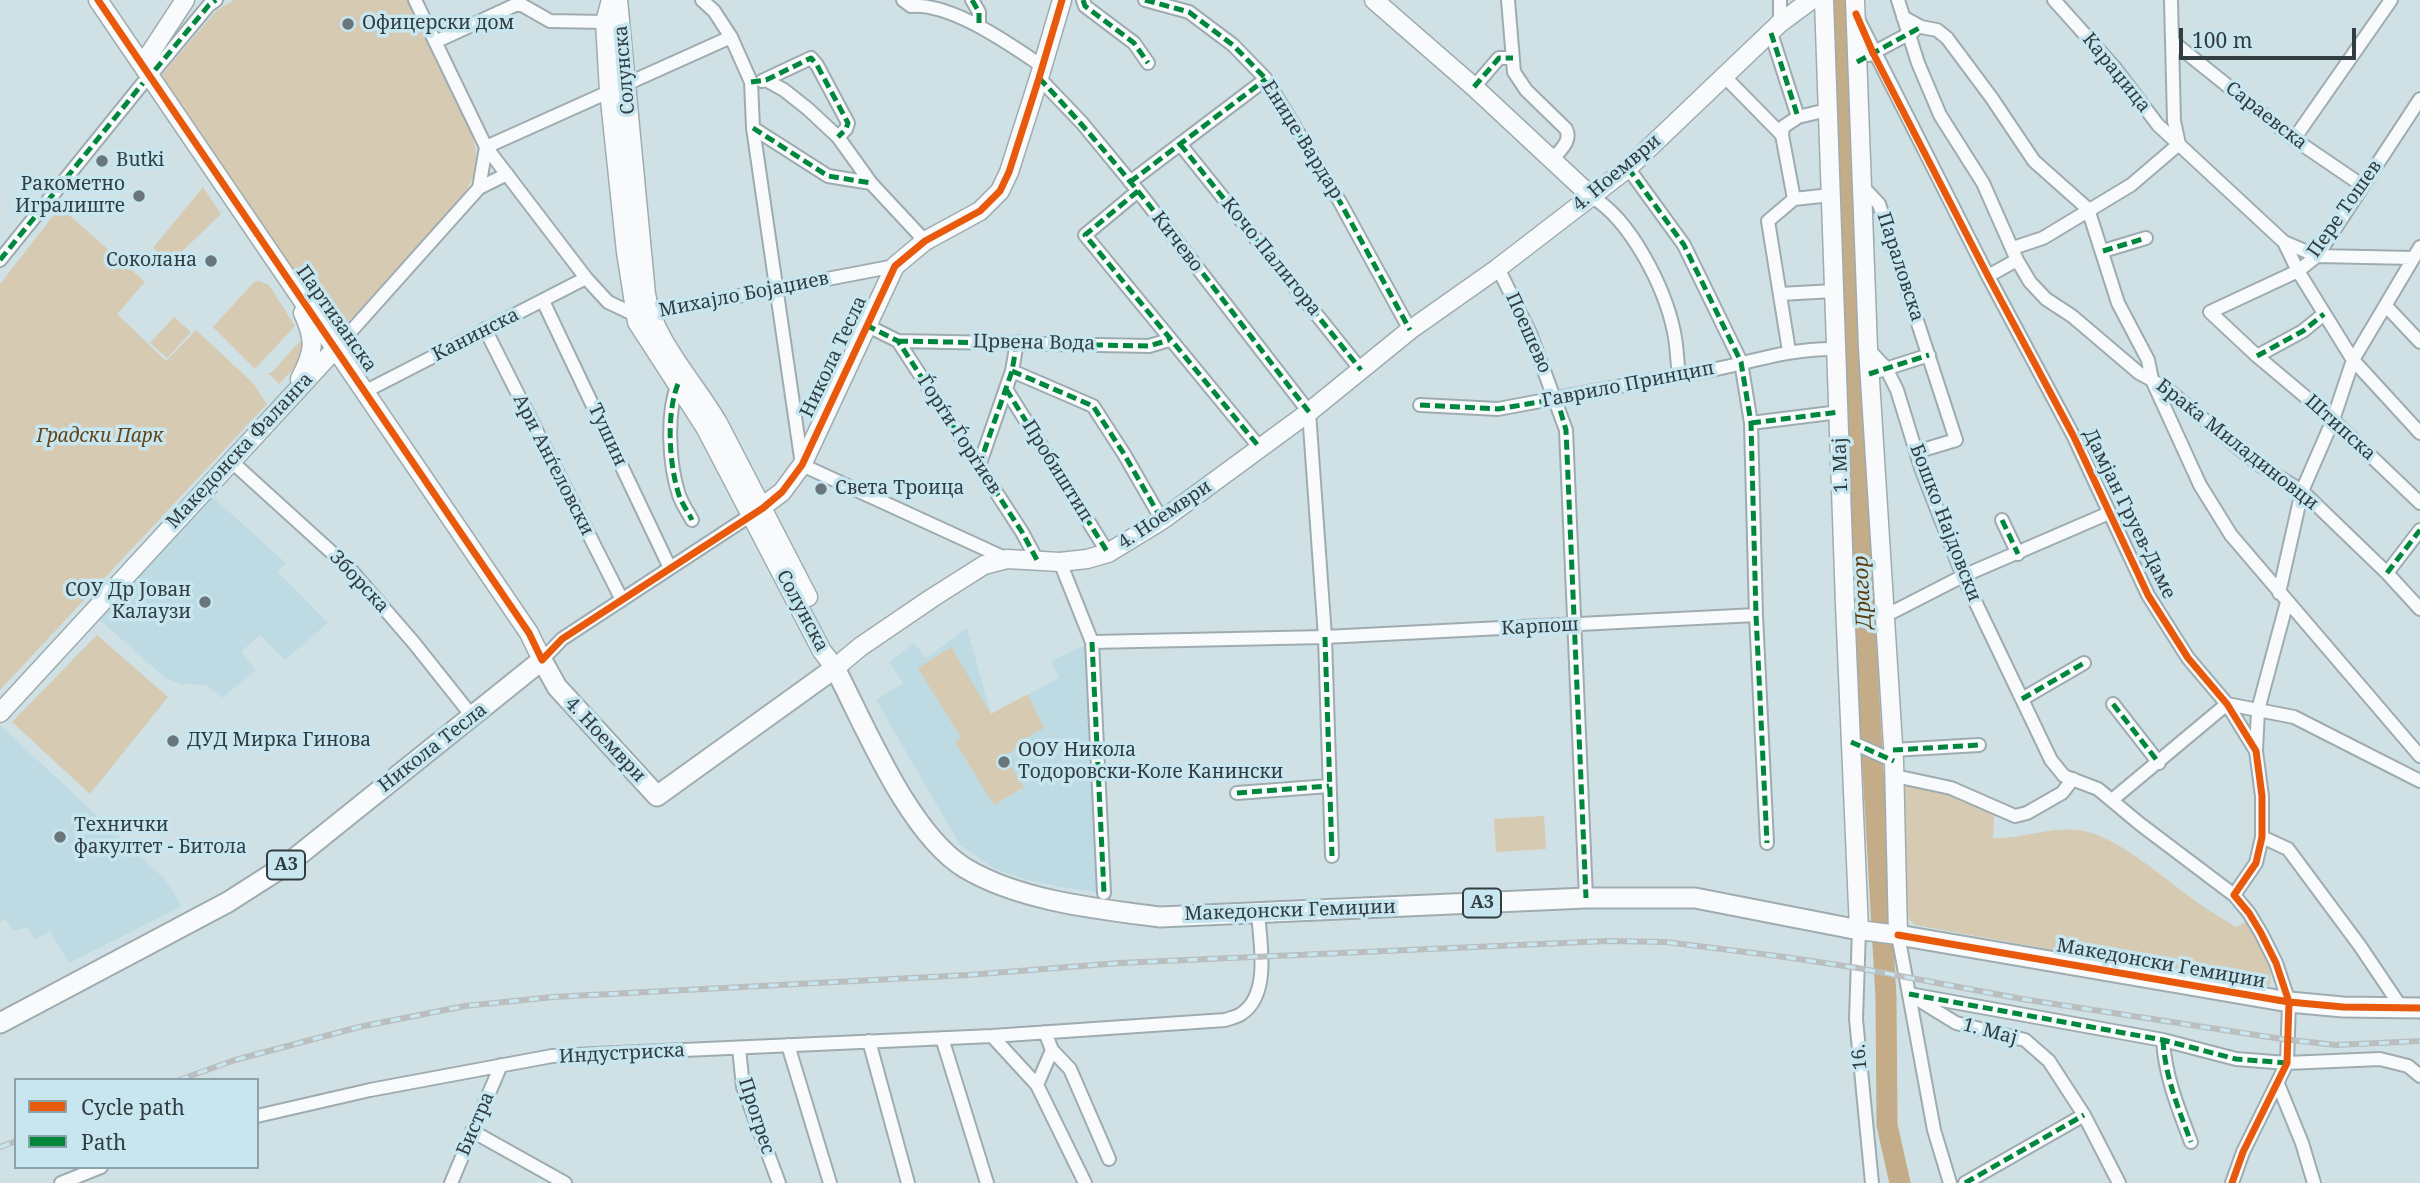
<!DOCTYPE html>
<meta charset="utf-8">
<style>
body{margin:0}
#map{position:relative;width:2420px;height:1183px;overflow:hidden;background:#d0e1e6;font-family:"Noto Serif",serif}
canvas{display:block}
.legend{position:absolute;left:14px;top:1078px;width:245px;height:91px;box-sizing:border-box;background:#c7e6ef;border:2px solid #8ba2a9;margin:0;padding:9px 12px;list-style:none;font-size:21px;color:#313d41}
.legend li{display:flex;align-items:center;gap:14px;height:35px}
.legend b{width:35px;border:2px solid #8ba2a9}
.scale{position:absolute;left:2179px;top:28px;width:177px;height:32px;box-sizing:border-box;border:4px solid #313d41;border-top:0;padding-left:9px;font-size:21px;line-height:24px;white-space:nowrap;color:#313d41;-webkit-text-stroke:5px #c7e6ef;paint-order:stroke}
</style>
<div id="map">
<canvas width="2420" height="1183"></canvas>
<ul class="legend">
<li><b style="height:9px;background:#e8590c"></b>Cycle path</li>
<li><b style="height:9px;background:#00873e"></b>Path</li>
</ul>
<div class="scale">100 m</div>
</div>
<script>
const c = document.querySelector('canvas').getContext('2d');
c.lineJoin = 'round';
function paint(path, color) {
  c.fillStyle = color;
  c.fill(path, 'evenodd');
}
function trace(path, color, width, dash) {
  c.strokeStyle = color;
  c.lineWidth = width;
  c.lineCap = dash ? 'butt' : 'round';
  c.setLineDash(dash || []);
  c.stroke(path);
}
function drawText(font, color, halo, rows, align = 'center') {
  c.font = font + ' "Noto Serif",serif';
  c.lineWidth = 7;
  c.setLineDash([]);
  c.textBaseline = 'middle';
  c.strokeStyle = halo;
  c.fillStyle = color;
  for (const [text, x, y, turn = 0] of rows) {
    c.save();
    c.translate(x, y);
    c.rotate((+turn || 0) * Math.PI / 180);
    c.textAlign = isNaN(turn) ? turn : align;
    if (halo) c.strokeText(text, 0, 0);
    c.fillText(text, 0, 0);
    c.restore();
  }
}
const built = new Path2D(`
 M205,490L286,563L278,572L328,623L285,660L260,635L241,652L256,670L222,698L206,685L181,684L165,678L92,613Z
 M967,628L991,714L1059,678L1051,661L1092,642L1104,893L1061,887L1023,879L995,869L960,845L876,700L903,683L889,662L914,643L926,658Z
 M0,725L165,879L182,906L69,963L50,931L35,940L27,927L14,931L5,919L0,922Z`);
const green = new Path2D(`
 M234,0H409L472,133C479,160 479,171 463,195L355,315L342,326L332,325L327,322L160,77L217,10Z
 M203,187L221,214L170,263L153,248Z
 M60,207L145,282L117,314L166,361L196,330L253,383L267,404L0,690V284Z
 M259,281L269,285L295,326L255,369L213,327L254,282Z
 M174,317L191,332L167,358L150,343Z
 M303,338L305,342L300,362L279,384L268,373H271Z
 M97,635L168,697L90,794L12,722Z
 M951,647L991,714L1028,694L1044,728L1020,741L1022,745L1005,756L1024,787L994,805L955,742L961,738L918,668Z
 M1908,783L1954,793L1992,811L1994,819L1993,838C2021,839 2049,827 2077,830C2114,833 2165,879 2195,901C2208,910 2222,918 2236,927L2246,922C2255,939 2275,965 2270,985L2266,988L2259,987L1915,925L1909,920L1907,913L1899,788Z
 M1544,816L1546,849L1496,852L1494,819Z`);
const river = new Path2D(`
 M1836,0L1853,417L1886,997L1887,1125L1900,1183`);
const street = new Path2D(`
 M415,0L486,147L586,278L608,302L629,312L650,313L895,266
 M702,0L714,11L731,37
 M903,0L911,6C952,3 1009,44 1042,66
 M972,0L979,12V25
 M1083,0L1085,6L1134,43L1148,63
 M1145,0L1189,12L1233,45L1266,79L1340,202L1410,330
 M1508,0L1514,72L1526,90L1566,129C1572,141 1560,150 1553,159
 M1898,0L1918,63L1940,115L1983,183L2017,260L2030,282L2046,299L2072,316L2139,373L2152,380L2200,485L2231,535L2420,756
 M2054,0L2115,68L2158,125L2284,242L2317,256L2413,258
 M1903,17L1921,27L1937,30L1947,38L1991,97L2034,161L2088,209L2118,303L2148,360L2152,380L2168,390L2258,464L2302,491L2387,573L2420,609
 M1859,21L1988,276L2074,437L2148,595L2188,658L2227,704L2256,751L2262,796V837L2256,863L2234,895L2249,913L2261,933L2276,963L2289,1002L2287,1063L2243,1152L2232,1183
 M1780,23V0
 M1771,33L1798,117
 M435,42L515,5H522L550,21L605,22
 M2173,42L2294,139L2363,186
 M1869,55L1914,31
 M155,70L209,5L216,0
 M1725,77L1782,135
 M1039,78L1082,123L1138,191L1309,412L1325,637L1332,856
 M766,80L784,90L808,109L838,137L871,183L925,241
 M762,81L811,58L817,65L848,123L846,129L838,137
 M1474,87L1499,58H1513
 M2420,99L2317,256L2298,271L2210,312L2257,356L2333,420L2420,503
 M753,128L828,176L871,183
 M2294,139L2391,0
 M1180,144L1361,370
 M1628,168L1684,245L1741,362L1751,423L1756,615L1767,843
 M1130,182L1266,79
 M1861,185L1879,204L1956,440L1916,452
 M479,188L486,147L731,37L751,82L753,128L802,465L1007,559
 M1138,191L1085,235L1260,448
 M1592,197C1631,220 1665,288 1674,332C1677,346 1677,361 1679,375
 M1794,199L1831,195
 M2284,242L2298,271L2353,360L2420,433
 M2013,248L2043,238L2131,185L2179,144L2174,121L2171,0
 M2103,251L2146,238
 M0,260L143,83
 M1498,268L1530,333L1566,430L1586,898
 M1988,276L2017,260
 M1780,294L1834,291
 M543,301L670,568
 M2386,306L2420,342
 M866,325L898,341L1022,532L1037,560
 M485,329L622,600
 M898,341L1149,346L1169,340
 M336,348L479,188L507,174
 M1868,349L1886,368L1897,390L1921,468L1963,576L2051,760L2064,776L2098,789L2140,824L2234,895
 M1789,351L1768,221L1794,199L1782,135L1783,127L1798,117L1827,110
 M2257,356L2303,331L2324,314
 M1012,371L1093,406L1124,454L1162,520
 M1879,371L1929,355
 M678,384C666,413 669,465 679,495C682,504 688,512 692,520
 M1006,389L1108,553
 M366,391L586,278
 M1420,405L1498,409L1679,375C1734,370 1777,348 1836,349
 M1751,423L1839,412
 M231,461L350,569L414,643L472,716
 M979,466L1012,371L1017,342
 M2002,520L2018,554
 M1060,562L1092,642L1104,893
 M2387,573L2420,530
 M2279,593L2302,491L2333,420L2353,360L2420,247
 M1885,616L1963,576L2109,513
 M1092,642L1325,637L1756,615
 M542,660L562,639L751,515
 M2022,699L2084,663
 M2113,704L2159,763
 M1851,742L1894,761
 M1893,750L1979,745
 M2256,751L2258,710L2287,602
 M1895,776L1951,788L2015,816L2027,813L2062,793L2073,779
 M1237,793L1329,786
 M2112,800L2227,704L2294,717L2420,781
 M2262,837L2288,849L2360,946L2403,1010
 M1859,930L1856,1019L1872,1183
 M1898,935L1934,1130L1950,1183
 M1909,994L2163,1040L2236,1059L2287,1063L2380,1059L2408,1066L2420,1076
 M1917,999L1956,1023L2025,1040L2049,1061L2084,1115L2119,1183
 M1045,1032L1052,1050L1070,1069L1109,1159
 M992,1036L1037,1085L1085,1183
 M942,1038L987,1183
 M2163,1040C2165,1076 2178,1108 2191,1142
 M869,1041L908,1183
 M788,1045L830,1183
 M739,1048L743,1087L779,1183
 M2278,1084L2302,1143L2314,1183
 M1037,1085L1052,1050
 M257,1116L370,1090L552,1056L992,1036L1225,1020C1230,1018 1237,1017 1241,1014C1271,995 1260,942 1258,913
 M472,1131L565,1183
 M61,1183L101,1167
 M451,1183L501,1065
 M1965,1183L2084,1115`);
const secondary = new Path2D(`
 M98,0L529,633L542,660
 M611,0L605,22L609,91L626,252L637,322L705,427L822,651L835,668
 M618,0L646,294C653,340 695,383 718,423L808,597
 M1374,0L1474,87L1592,197
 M1824,0L1845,604L1859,930L1898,935L1894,761L1868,348L1855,0
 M143,64L185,0
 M300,379C314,352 316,341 303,313
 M754,513L782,492L802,465L895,266L925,241L980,211L1000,191L1009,172L1039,78L1062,0
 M835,668L860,647L932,598L984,565L1007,559L1060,562L1087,559L1108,553L1162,520L1309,412L1410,330L1498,268L1628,168L1780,23L1811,0
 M0,713L336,348`);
const primary = new Path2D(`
 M1898,935L2289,1002L2343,1007L2420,1008
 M0,1023L228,902L289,863L542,660L557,687L657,796L835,668C865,726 909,834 965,868C1020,901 1098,909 1160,917L1586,898H1695L1859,930`);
const rail = new Path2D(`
 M179,1080L235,1060L359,1027L465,1006L553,997L968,975L1120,963L1607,941L1666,942L1785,957L1858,968L2022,999L2282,1039L2336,1045L2420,1041
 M0,1147L16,1141`);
const quiet = new Path2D(`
 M972,0L979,12V25
 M1083,0L1085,6L1134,43L1148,63
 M1145,0L1189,12L1233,45L1266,79L1340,202L1410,330
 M1771,33L1798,117
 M1857,62L1921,27
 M155,70L209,5L216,0
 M1039,78C1138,182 1221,299 1309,412
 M751,82L766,80L811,58L817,65L848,123L846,129L838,137
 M1474,87L1499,58H1513
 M753,128L828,176L871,183
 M1180,144L1361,370
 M1628,168L1684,245L1741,362L1751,423L1756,615L1767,843
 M1130,182L1266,79
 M1138,191L1085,235L1260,448
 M2103,251L2146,238
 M0,260L143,83
 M866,325L898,341L1022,532L1037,560
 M898,341L1149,346L1169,340
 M2257,356L2303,331L2324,314
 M1012,371L1093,406L1124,454L1162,520
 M1869,374L1929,355
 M678,384C666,413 669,465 679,495C682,504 688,512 692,520
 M1006,389L1108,553
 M1420,405L1498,409L1557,399L1566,430L1586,898
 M1751,423L1839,412
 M979,466L1012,371L1017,342
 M2002,520L2018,554
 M2387,573L2420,530
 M1325,637L1332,856
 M1092,642L1104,893
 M2022,699L2084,663
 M2113,704L2159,763
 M1851,742L1894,761
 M1893,750L1979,745
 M1237,793L1329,786
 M1909,994L2163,1040L2236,1059L2287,1063
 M2163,1040C2165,1076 2178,1108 2191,1142
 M1965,1183L2084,1115`);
const cycleway = new Path2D(`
 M98,0L529,633L542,660L562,639L763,508L782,492L802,465L895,266L925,241L980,211L1000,191L1009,172L1039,78L1062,0
 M1856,14L1873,53L1988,276L2074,437L2148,595L2188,658L2227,704L2256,751L2262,796V837L2256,863L2234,895L2249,913L2261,933L2276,963L2289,1002L2287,1063L2243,1152L2232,1183
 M1898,935L2289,1002L2343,1007L2420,1008`);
const markers = [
 [348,24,7,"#69767b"],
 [102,161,7,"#69767b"],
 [139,196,7,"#69767b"],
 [211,261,7,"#69767b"],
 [821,489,7,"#69767b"],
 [205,602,7,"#69767b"],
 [173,741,7,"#69767b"],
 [1004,762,7,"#69767b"],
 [60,837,7,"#69767b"]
];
const shields = [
 [286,865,38],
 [1482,903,38]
];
const shieldNames = [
 ["A3",286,865],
 ["A3",1482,903]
];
const poiNames = [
 ["Офицерски дом",362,24],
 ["Butki",116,161],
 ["Ракометно",125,185,"right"],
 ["Игралиште",125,207,"right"],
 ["Соколана",197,261,"right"],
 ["Света Троица",835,489],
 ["СОУ Др Јован",191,591,"right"],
 ["Калаузи",191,613,"right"],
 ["ДУД Мирка Гинова",187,741],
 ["ООУ Никола",1018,751],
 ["Тодоровски-Коле Канински",1018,773],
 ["Технички",74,826],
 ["факултет - Битола",74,848]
];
const streetNames = [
 ["Солунска",625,70,-95],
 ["Караџица",2116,73,51],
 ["Сараевска",2266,116,38],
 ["Ениџе Вардар",1302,140,58],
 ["4. Ноември",1617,173,-40],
 ["Пере Тошев",2345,209,-55],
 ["Кичево",1177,242,52],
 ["Кочо Палигора",1271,257,51],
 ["Параловска",1900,267,72],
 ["Михајло Бојаџиев",744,295,-11],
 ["Партизанска",336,319,55],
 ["Поешево",1528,333,66],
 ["Канинска",476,335,-27],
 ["Црвена Вода",1034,343,1],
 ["Никола Тесла",834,357,-65],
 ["Гаврило Принцип",1628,385,-11],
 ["Штипска",2340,428,42],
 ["Тушин",607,435,65],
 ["Ѓорѓи Ѓорѓиев",959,435,57],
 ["Браќа Миладиновци",2237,445,38],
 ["Македонска Фаланга",240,451,-47],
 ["Ари Анѓеловски",553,465,63],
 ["1. Мај",1841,465,-92],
 ["Пробиштип",1057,471,58],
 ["Дамјан Груев-Даме",2129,514,64],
 ["4. Ноември",1165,515,-34],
 ["Бошко Најдовски",1945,523,69],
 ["Зборска",359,582,47],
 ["Солунска",802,611,62],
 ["Карпош",1540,627,-3],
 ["4. Ноември",605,740,47],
 ["Никола Тесла",433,748,-38],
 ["Македонски Гемиџии",1290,911,-2],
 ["Македонски Гемиџии",2161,964,10],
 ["1. Мај",1990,1032,15],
 ["Индустриска",622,1054,-3],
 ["16.",1860,1057,-95],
 ["Прогрес",756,1116,72],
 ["Бистра",476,1124,-67]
];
const parkNames = [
 ["Градски Парк",100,437]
];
const waterNames = [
 ["Драгор",1863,592,-93]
];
paint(built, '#bedbe4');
paint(green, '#d6cab2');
trace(river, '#c3ac87', 21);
trace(street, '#9eacb0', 16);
trace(secondary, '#9eacb0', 21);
trace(primary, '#9eacb0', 23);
trace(street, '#f8fafb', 12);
trace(secondary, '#f8fafb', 18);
trace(primary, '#f8fafb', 19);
trace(rail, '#babebf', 6);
trace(rail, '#c7e6ef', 3.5, [10]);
trace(quiet, '#00873e', 5, [10, 5]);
trace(cycleway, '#e8590c', 7);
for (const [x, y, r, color] of markers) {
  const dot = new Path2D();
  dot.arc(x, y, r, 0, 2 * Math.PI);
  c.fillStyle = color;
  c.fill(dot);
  trace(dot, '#c7e6ef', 2.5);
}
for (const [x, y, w] of shields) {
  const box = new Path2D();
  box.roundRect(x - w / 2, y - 14.5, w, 29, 5);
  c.fillStyle = '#c7e6ef';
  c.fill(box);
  trace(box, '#313d41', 2);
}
drawText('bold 18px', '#313d41', null, shieldNames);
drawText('19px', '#313d41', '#c7e6ef', poiNames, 'left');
drawText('19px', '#313d41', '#c7e6ef', streetNames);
drawText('italic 19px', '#62451a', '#c7e6ef', parkNames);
drawText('italic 21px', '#5b3f13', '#c7e6ef', waterNames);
</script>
